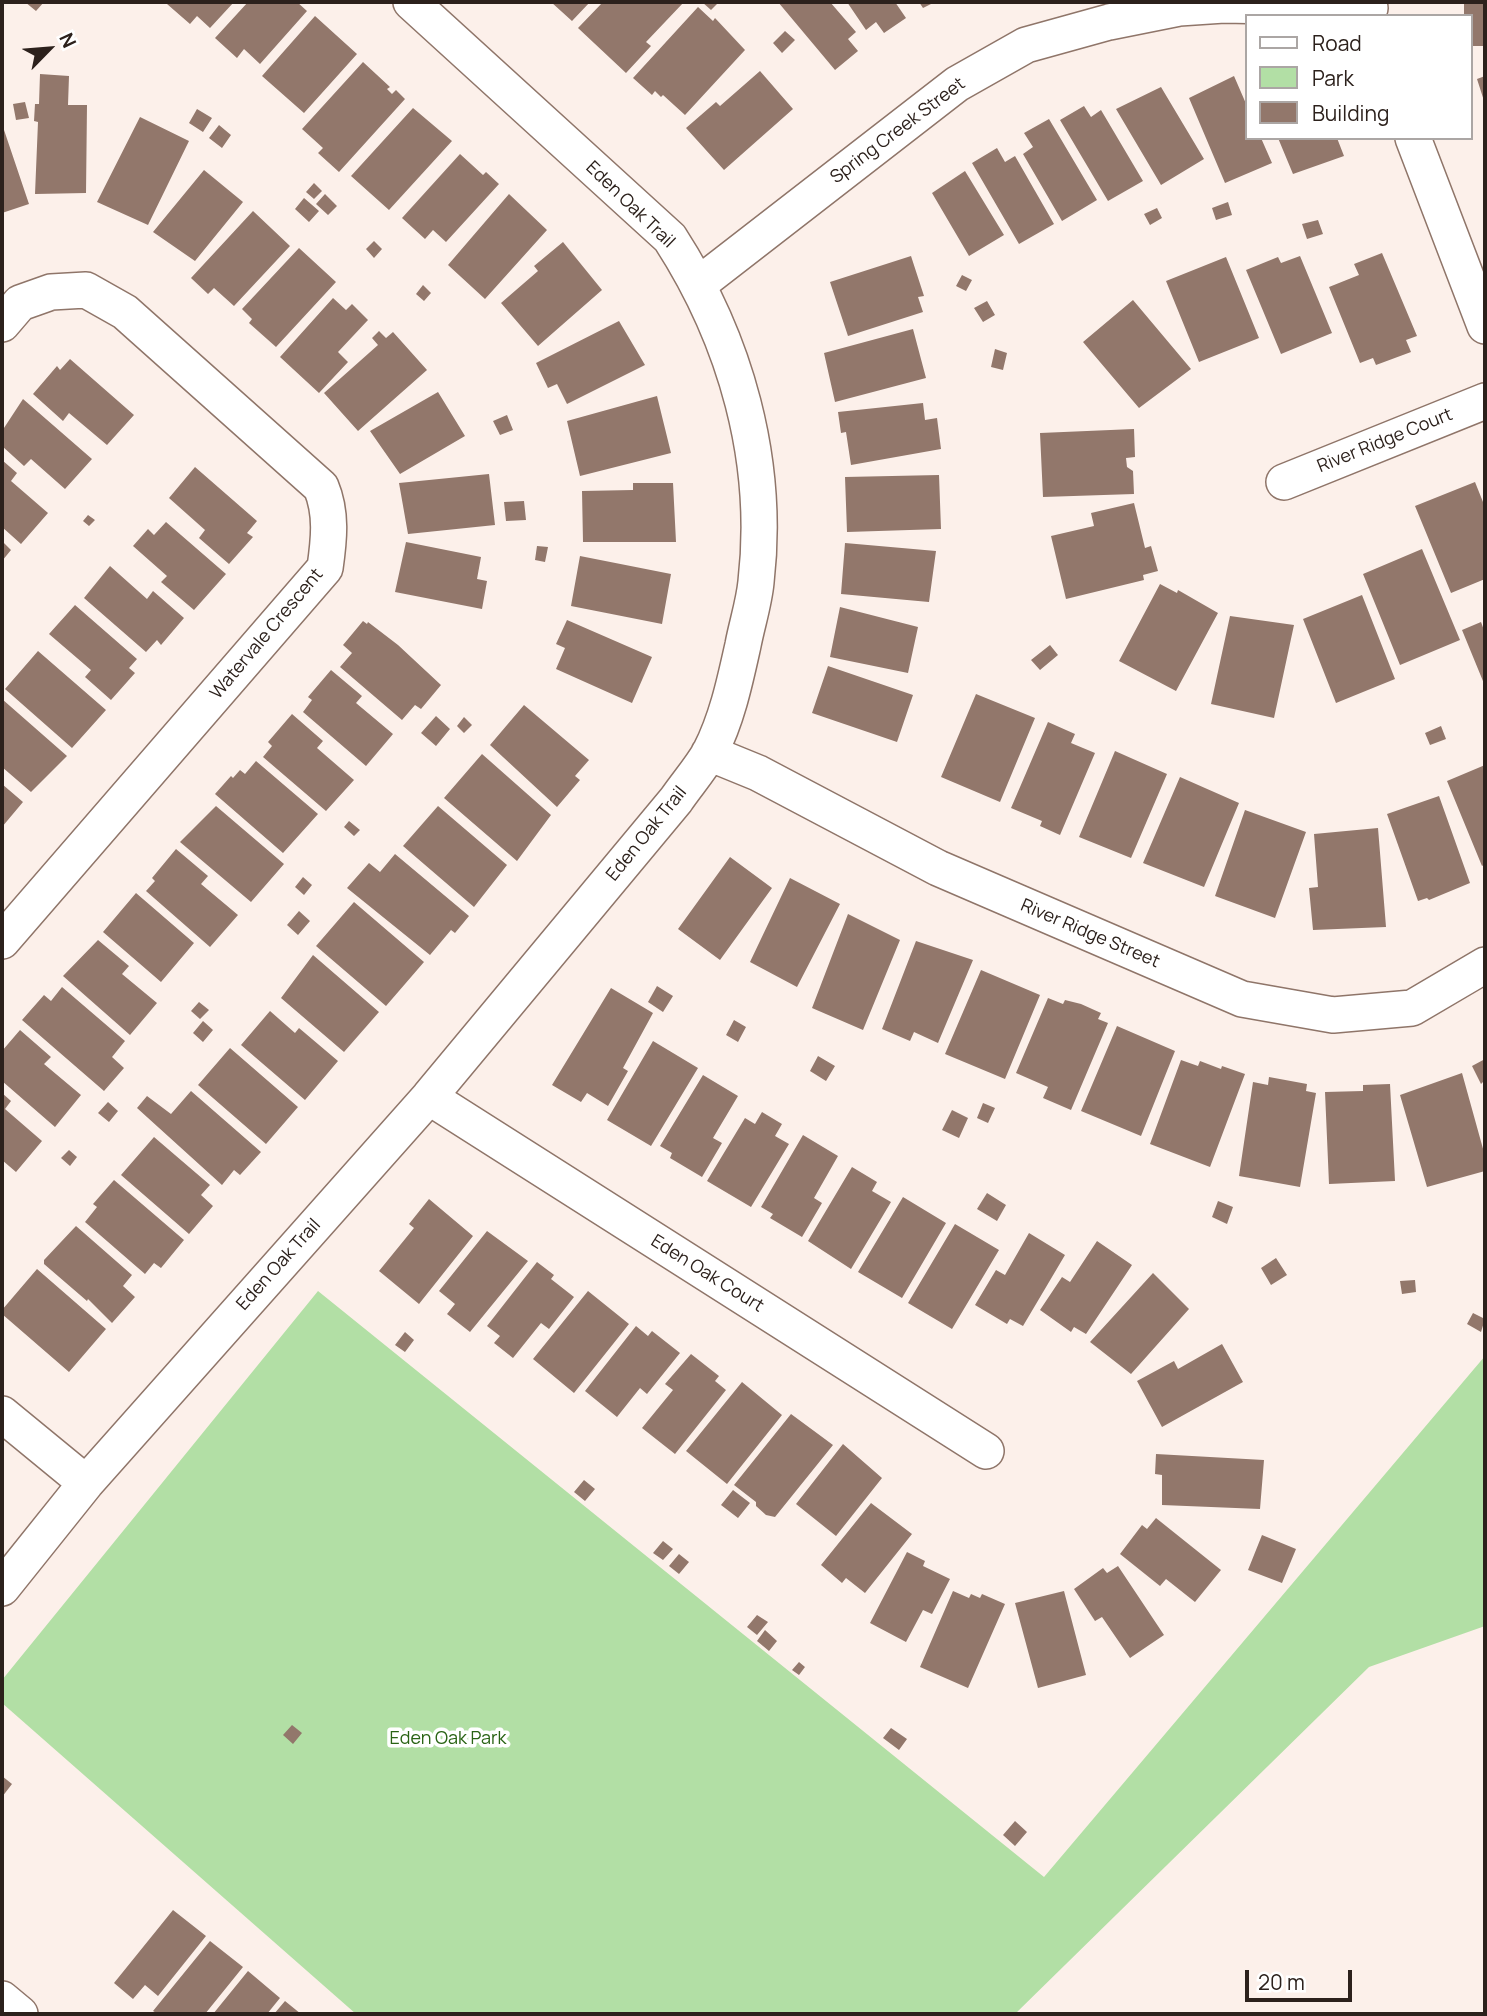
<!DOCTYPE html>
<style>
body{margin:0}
#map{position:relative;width:1487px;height:2016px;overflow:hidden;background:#fcf0ea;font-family:Manrope,sans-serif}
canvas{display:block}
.frame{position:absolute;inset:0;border:4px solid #2c211c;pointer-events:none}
.legend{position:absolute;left:1245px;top:14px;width:228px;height:126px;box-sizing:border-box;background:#fff;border:2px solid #aba6a4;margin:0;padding:9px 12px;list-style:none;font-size:21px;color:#2c211c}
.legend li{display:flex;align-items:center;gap:14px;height:35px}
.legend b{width:35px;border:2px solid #aba6a4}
.north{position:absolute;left:14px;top:14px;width:70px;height:70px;-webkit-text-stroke:5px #fff;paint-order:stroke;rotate:65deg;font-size:19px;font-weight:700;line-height:28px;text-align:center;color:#2c211c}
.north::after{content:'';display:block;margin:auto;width:24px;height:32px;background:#2c211c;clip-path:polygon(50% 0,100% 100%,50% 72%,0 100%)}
.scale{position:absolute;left:1245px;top:1970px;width:107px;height:32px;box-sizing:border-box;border:4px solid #2c211c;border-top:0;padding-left:9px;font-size:21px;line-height:24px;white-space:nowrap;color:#2c211c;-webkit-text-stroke:5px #fff;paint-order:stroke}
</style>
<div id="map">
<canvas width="1487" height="2016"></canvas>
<div class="frame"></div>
<ul class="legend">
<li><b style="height:9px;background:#fff"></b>Road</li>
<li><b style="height:19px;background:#b2dfa5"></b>Park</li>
<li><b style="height:19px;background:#92776b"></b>Building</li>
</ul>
<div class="north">N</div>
<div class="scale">20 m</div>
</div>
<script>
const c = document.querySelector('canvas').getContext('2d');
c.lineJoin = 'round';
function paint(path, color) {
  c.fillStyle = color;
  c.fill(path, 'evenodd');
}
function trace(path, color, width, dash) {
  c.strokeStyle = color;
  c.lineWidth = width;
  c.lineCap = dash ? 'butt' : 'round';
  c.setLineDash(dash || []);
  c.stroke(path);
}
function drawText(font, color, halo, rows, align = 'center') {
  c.font = font + ' Manrope,sans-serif';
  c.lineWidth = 7;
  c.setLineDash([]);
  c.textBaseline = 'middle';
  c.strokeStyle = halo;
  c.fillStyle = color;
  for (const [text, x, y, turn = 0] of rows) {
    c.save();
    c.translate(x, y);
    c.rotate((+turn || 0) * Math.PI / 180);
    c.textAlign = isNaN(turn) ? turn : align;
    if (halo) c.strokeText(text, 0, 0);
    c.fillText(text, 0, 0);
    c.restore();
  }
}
const green = new Path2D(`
 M318,1291L1044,1877L1485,1356V1626L1369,1667L1015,2014H356L2,1703V1680Z`);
const building = new Path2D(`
 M25,2H44L36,11Z
 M169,2H234L210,28L197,16L190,24L167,4Z
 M248,2H297L307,11L260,64L244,49L237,58L215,38Z
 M551,2H590L572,21Z
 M603,2H684L646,42L651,46L626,73L578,28Z
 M702,2H719L711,10Z
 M778,2H830L856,32L848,39L858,51L835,70Z
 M847,2H895L906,18L884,33L876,22L866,30Z
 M919,2H935L923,8Z
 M1464,2H1485V46H1471V16H1464Z
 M698,7L713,21L715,18L745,50L685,115L663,95L661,97L655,91L652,95L633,78Z
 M315,16L357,54L304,113L262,76Z
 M785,31L795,40L782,53L773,43Z
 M363,62L390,87L387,89L392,94L396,90L405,99L339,172L318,153L323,148L302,129Z
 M760,71L793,109L724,170L686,128L716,102L720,106Z
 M40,74L69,76L68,105H87L86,193L35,194L38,122L34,121L35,104H39Z
 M1234,76L1247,106V138H1261L1272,163L1225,183L1189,98Z
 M1485,76V104L1477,79Z
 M1161,87L1204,159L1161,185L1116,109Z
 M25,102L29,118L16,120L13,104Z
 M1084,106L1091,117L1101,110L1143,181L1108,201L1060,120Z
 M413,108L452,141L389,210L351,176Z
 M197,109L212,118L203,132L189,123Z
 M140,117L189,141L148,225L97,202Z
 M1049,119L1097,200L1062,221L1023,154L1033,147L1024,133Z
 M2,124L29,204L2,213Z
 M219,125L231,135L222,148L209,138Z
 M1278,138H1337L1344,156L1293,174Z
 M997,148L1005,162L1015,156L1054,224L1019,244L972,163Z
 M460,154L483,175L486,172L499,184L446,242L433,230L425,239L402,218Z
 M204,170L243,202L195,261L153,232Z
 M965,171L1004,235L969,256L932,193Z
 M314,183L322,191L314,199L306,192Z
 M325,194L337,206L328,215L316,204Z
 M509,194L547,230L485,299L448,265Z
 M304,198L319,211L309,222L295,209Z
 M1228,202L1232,215L1216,220L1212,208Z
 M1157,208L1162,218L1150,225L1144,214Z
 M253,211L290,246L234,306L214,288L208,294L191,278Z
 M1318,220L1323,234L1307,239L1302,224Z
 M374,241L382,249L374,258L366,249Z
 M563,242L602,290L538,346L501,303L538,271L534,266Z
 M299,248L336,282L276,347L249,323L252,319L242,309Z
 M1382,253L1417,336L1406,340L1411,352L1376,365L1373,358L1360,363L1329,287L1359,275L1354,264Z
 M911,256L924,296L918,297L923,312L848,336L830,282Z
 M1300,256L1332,333L1281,354L1246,270L1278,257L1281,263Z
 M1226,257L1259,338L1199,362L1166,281Z
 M962,275L972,280L966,291L956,286Z
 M423,285L431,293L424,301L416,294Z
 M333,298L346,310L352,304L368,320L338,352L348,362L319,393L280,357Z
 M1133,300L1191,369L1139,408L1083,342Z
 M987,301L995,315L983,322L974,308Z
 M619,321L645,365L567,404L557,384L548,388L536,363Z
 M913,329L926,378L835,402L824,353Z
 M379,331L386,338L393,332L427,370L358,431L324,393L378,345L372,338Z
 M995,349L1007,353L1003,370L991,367Z
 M70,359L134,415L107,445L69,413L63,421L33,394L57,366L60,370Z
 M438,392L465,436L400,474L370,431Z
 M657,396L671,453L580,476L567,421Z
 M23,399L92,459L65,489L31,459L24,466L2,446V431Z
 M923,403L925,420L937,418L941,449L851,465L846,432L841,433L838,412Z
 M507,415L513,430L500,435L493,421Z
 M1134,429L1135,457L1126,458L1127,467L1133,471L1134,494L1043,497L1040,433Z
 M2,460L17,473L11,481L48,513L21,544L2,527Z
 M195,467L257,521L247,533L253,537L229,564L199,538L205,530L169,498Z
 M489,474L495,525L408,534L399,483Z
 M939,475L941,529L847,532L845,477Z
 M1475,482L1485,507V579L1451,593L1415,506Z
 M633,483H673L676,542H583L582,491L633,490Z
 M524,501L526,520L506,521L504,502Z
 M1134,503L1145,548L1151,546L1158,571L1143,575L1144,580L1066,599L1051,536L1094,526L1091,513Z
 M88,515L95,520L89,526L83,521Z
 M166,522L226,574L194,610L161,582L167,576L133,546L148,529L154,535Z
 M2,541L11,550L2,561Z
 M406,542L481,557L477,579L487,581L482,609L395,592Z
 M845,543L936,551L929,602L841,594Z
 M537,546L548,547L545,562L535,560Z
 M1422,549L1460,640L1400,665L1363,574Z
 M580,556L671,574L662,624L571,606Z
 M110,566L147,599L153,591L184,618L161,645L157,640L146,652L84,598Z
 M1160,584L1177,593L1178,590L1218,613L1176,691L1119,661Z
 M1362,595L1395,679L1336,703L1303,619Z
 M75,605L137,659L129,668L135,673L111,700L85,677L91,670L49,634Z
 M840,607L918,627L908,673L830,657Z
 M1230,616L1294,625L1274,718L1211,704Z
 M567,620L652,657L632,703L556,669L565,648L556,644Z
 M363,621L367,624L368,622L398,645L441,685L421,709L415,705L402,720L340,667L352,653L343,645Z
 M1481,622L1485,633V686L1462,630Z
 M1050,645L1058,655L1040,670L1031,660Z
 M38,651L106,710L72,748L5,689Z
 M828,666L913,695L897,742L812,713Z
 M331,670L362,696L356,703L393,734L366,766L303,712L312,700L308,697Z
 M976,694L1035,718L1000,802L941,777Z
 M2,699L67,756L31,792L2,767Z
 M524,705L589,760L575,776L580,780L557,807L490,745Z
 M292,714L323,741L317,748L354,780L326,811L263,757L272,746L268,742Z
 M436,716L450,729L436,746L421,733Z
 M464,717L472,725L464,733L457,726Z
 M1048,722L1075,734L1071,743L1095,753L1060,835L1040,826L1042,821L1011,808Z
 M1441,726L1446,739L1430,745L1425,733Z
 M1115,751L1167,774L1131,858L1079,837Z
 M482,754L551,815L517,861L444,798Z
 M256,761L318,814L283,853L215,794L231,776L233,778L240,770L245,774Z
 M1485,765V864L1482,866L1447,781Z
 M1180,777L1239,803L1204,887L1143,863Z
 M2,784L23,802L2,827Z
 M1439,796L1470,883L1429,900L1427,898L1418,901L1387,814Z
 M216,806L284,864L251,902L180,842Z
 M438,806L507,865L474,907L403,846Z
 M1245,810L1306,832L1275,918L1215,896Z
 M349,821L360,830L354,836L344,827Z
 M1378,828L1386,927L1313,930L1309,888L1318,887L1314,834Z
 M176,849L208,876L201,884L238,915L210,947L146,891L155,881L152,878Z
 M395,854L469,916L455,933L451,930L430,955L347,888L369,863L380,872Z
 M730,857L772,888L720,960L678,929Z
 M303,877L312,885L304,895L295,887Z
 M790,878L840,904L797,987L750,962Z
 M136,893L194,943L161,982L103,932Z
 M354,902L424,962L386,1006L316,946Z
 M299,911L310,921L298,935L287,925Z
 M848,914L900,940L863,1030L812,1008Z
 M98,940L129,966L122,974L157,1003L130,1035L63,976Z
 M916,941L973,960L938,1043L914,1032L910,1041L882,1029Z
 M313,955L379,1012L344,1052L281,998Z
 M981,970L1040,995L1005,1079L945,1054Z
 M657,986L673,996L663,1012L648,1002Z
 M62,987L125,1041L112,1057L124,1068L104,1091L22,1020L44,995L51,1001Z
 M611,988L653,1013L623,1068L628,1071L608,1106L587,1093L581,1102L552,1085Z
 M1048,998L1063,1004L1065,1000L1081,1004L1101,1013L1098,1019L1108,1023L1071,1110L1043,1098L1048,1087L1016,1073Z
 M199,1002L209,1010L200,1019L191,1011Z
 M270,1011L295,1033L299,1028L338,1061L305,1100L241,1045Z
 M734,1020L746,1027L738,1042L726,1035Z
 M203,1021L213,1030L203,1042L193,1033Z
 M1117,1026L1175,1051L1141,1136L1081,1111Z
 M20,1030L51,1057L44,1064L81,1095L55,1127L2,1081V1051Z
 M653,1041L698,1068L651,1146L607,1120Z
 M230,1048L298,1107L266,1144L198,1085Z
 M818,1056L835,1066L826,1081L810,1071Z
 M1485,1059V1086L1483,1082L1481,1084L1472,1066Z
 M1181,1060L1198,1066L1200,1061L1221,1069L1222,1066L1245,1074L1210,1167L1150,1144Z
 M1462,1073L1485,1156V1171L1427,1187L1400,1095Z
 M703,1075L738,1096L713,1138L722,1143L702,1177L670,1158L672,1153L660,1146Z
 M1269,1077L1307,1084L1306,1091L1316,1093L1300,1187L1239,1176L1253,1082L1268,1085Z
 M1390,1084L1395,1181L1329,1184L1325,1092L1363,1091V1085Z
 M191,1091L261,1152L240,1175L234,1170L222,1185L137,1108L147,1096L171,1114Z
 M2,1093L11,1101L5,1109L42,1141L16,1172L2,1160Z
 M108,1102L118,1111L109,1122L98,1113Z
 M983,1103L995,1108L988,1123L977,1118Z
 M952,1110L968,1118L959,1138L942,1130Z
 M762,1112L782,1124L775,1136L789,1144L751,1207L707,1181L745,1118L755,1124Z
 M803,1135L838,1156L814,1198L822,1203L802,1237L770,1218L773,1214L761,1207Z
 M154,1137L210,1185L201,1195L213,1206L189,1234L121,1175Z
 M69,1150L77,1157L70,1166L61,1158Z
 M852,1167L877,1182L872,1191L891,1202L851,1269L808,1241Z
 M114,1180L184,1240L161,1268L154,1263L145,1274L85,1222L97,1207L93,1204Z
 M987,1193L1006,1205L997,1221L977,1209Z
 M903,1197L946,1223L902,1298L858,1272Z
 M429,1199L473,1236L419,1304L379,1271L414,1228L409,1224Z
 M1218,1201L1233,1207L1227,1224L1212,1217Z
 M955,1224L999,1250L952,1329L908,1303Z
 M76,1226L132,1275L123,1286L135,1297L112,1323L88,1299L87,1301L44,1264V1260Z
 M487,1231L528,1261L470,1332L447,1314L455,1304L439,1291Z
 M1029,1233L1065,1255L1023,1326L1010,1319L1007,1324L975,1305L996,1270L1005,1275Z
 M1097,1241L1132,1265L1086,1334L1074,1327L1071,1332L1040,1310L1062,1277L1070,1282Z
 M1276,1258L1287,1275L1271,1285L1261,1268Z
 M537,1262L554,1275L551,1279L574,1297L549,1329L541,1323L513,1358L494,1343L500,1336L487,1326Z
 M37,1269L106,1329L69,1372L2,1314V1310Z
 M1153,1273L1189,1309L1131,1374L1090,1342Z
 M1415,1280L1416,1292L1402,1294L1400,1281Z
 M588,1291L629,1324L574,1393L533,1359Z
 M1473,1313L1485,1319L1481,1332L1467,1324Z
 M636,1326L648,1336L652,1331L680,1353L647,1394L640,1388L617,1417L585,1391Z
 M405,1332L414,1340L405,1352L395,1345Z
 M1222,1344L1243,1382L1162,1427L1137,1381L1174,1361L1178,1369Z
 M691,1354L719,1376L715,1381L726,1390L675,1454L642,1428L673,1390L665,1384Z
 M742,1382L782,1415L727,1484L686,1451Z
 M791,1414L833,1445L775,1517L766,1515L756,1506V1502L734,1485Z
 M843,1444L882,1478L836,1536L796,1504Z
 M1156,1454L1264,1460L1260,1509L1162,1505V1475L1155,1474Z
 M584,1480L595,1489L585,1501L574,1492Z
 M733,1490L750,1503L738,1518L721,1505Z
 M871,1503L912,1534L865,1593L846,1578L842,1583L821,1565Z
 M1156,1518L1221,1570L1195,1602L1166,1579L1160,1586L1120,1554L1142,1525L1147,1529Z
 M1262,1535L1296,1549L1282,1583L1248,1570Z
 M663,1541L673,1549L663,1560L653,1553Z
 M907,1552L925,1561L923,1566L950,1579L932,1614L923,1610L906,1642L870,1623Z
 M679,1554L689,1562L679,1574L669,1566Z
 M1118,1566L1164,1635L1130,1658L1102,1617L1095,1621L1074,1589L1103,1568L1107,1573Z
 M953,1591L969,1598L971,1594L980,1598L982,1594L1005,1604L968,1688L920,1667Z
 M1064,1591L1086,1675L1038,1688L1015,1603Z
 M757,1615L768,1622L757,1635L747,1627Z
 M765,1630L777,1641L769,1651L757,1641Z
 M799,1662L805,1667L799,1675L792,1670Z
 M292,1725L302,1733L293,1744L283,1735Z
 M891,1728L907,1739L899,1750L883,1738Z
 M2,1776L12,1784L2,1797Z
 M1015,1821L1027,1832L1015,1846L1003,1835Z
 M173,1910L206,1936L158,1996L145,1985L133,1999L114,1983Z
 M210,1941L243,1967L205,2014H158L153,2011Z
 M248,1971L280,1998L267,2014H213Z
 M285,2001L301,2014H274Z`);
const minor = new Path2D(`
 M1413,138L1485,326
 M699,284L957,84L1026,45L1109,22L1179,8L1224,5L1370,8
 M2,324L20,303L51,292L86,290L125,312L321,487C332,513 329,540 325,568L2,941
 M1284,482L1485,401
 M709,753L758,773L938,868L1242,999L1333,1015L1412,1008L1485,965
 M429,1097L986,1451
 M2,1414L86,1483
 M2,1588L86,1483L429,1097L676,800C687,784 701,768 710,752C727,719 735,681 743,645C747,624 754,603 756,582C770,461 736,340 670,238L411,2
 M2,1999L20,2014`);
const streetNames = [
 ["Spring Creek Street",898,131,-37],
 ["Eden Oak Trail",630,205,44],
 ["River Ridge Court",1385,441,-22],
 ["Watervale Crescent",267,634,-50],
 ["Eden Oak Trail",647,834,-51],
 ["River Ridge Street",1090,934,23],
 ["Eden Oak Trail",279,1265,-48],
 ["Eden Oak Court",707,1274,32]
];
const parkNames = [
 ["Eden Oak Park",448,1739]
];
paint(green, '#b2dfa5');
paint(building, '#92776b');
trace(minor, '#8f7569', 38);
trace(minor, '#fff', 35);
drawText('18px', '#2c211c', '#fff', streetNames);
drawText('18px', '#296314', '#fff', parkNames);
</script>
